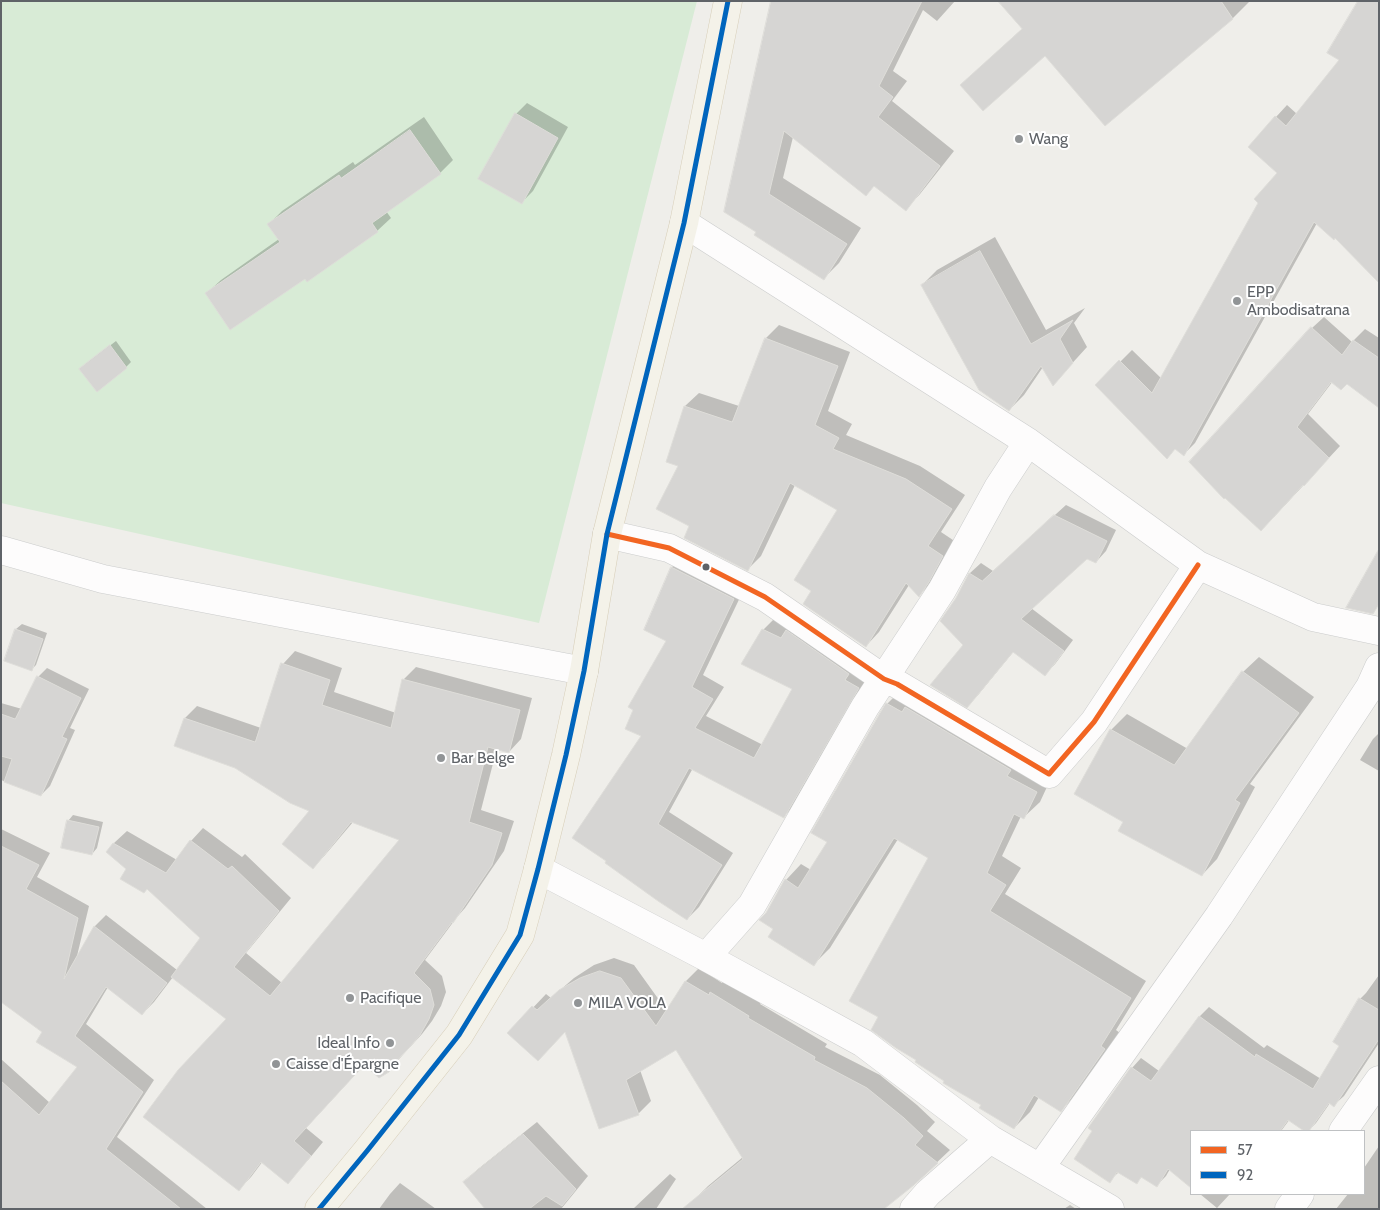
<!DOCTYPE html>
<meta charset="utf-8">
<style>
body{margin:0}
#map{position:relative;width:1380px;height:1210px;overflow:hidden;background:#efeeea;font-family:Cabin,sans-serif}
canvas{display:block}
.frame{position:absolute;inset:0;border:2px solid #5f6368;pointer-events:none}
.legend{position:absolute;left:1190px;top:1130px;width:175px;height:65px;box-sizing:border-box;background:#fff;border:1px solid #bfc1c3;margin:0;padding:6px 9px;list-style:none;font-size:15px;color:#5f6368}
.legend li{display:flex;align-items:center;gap:10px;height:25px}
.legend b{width:25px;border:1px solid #bfc1c3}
</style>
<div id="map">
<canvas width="1380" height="1210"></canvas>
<div class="frame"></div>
<ul class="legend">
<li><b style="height:6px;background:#f26522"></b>57</li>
<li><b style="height:6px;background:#0065bd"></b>92</li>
</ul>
</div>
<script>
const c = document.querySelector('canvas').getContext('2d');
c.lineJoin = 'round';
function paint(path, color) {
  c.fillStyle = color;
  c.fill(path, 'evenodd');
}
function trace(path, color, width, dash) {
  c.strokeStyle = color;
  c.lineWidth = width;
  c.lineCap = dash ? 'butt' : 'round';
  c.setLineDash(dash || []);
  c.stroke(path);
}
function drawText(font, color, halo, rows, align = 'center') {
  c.font = font + ' Cabin,sans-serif';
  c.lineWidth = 4;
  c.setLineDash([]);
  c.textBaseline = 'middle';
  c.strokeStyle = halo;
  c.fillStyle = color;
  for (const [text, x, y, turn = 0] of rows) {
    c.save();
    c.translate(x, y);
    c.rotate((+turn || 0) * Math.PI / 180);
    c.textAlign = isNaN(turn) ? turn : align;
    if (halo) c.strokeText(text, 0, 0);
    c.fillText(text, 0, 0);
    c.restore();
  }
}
const green = new Path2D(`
 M1,1H697L539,623L1,503Z`);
const shadow = new Path2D(`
 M773,1H955L937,21L923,10L893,71L907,81L892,101L954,151L920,194L906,209L875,185L793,137L783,178L861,228L839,263L824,278L756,235Z
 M1000,1H1249V2L1233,18L1105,124L1045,55L961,85L1023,28Z
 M1340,60L1335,237L1317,223L1195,443L1184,454L1097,385L1132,350L1162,379L1278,173L1276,117L1287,105L1297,114Z
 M527,103L568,127L533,191L522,202L516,114Z
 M424,117L453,160L440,173L386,211L391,218L377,231L305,278L207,293L221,280L279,239L269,224L282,211L353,162L355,165Z
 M995,237L1046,330L1085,308L1074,323L1087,347L1067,369L1043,367L1024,395L1009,410L922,285L937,270Z
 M1324,317L1352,342L1365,329L1379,338V404L1347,382L1333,381L1308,414L1340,446L1273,518L1312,328Z
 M779,325L850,352L828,411L852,424L846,435L920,466L965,495L941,532L956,542L932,582L919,595L909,585L879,632L866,646L813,591L839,510L795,485L761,556L748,569L691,525L680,465L667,461L685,406L699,393L739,406L766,338Z
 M116,341L131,362L126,367L86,364Z
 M1066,505L1116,530L1106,551L1096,562L1087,558L1031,608L1073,640L1055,664L1045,674L1014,651L978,695L967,706L964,645L957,598L970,573L981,563L993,571Z
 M684,556L745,587L703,675L724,687L706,716L763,745L794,688L763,630L775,618L869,676L795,805L783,817L693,768L669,812L733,853L699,907L687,919L658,900L643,735L668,641L645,629L672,567Z
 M22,624L47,633L36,665L31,670L5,661L16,629Z
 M295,651L342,668L334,692L396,713L403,680L416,667L532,698L521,739L509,752L497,748L481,810L514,821L504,851L465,908L457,917L425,960L442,976L446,992L441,1006L432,1021L422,1034L388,1071L365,1064L306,1128L323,1142L308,1160L296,1173L269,1153L251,1177L239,1189L227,1019L173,977L154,1002L142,1014L108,987L86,1024L154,1080L117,1137L207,1209H1V1059L50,1103L79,1067L44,1031L1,1001V829L50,853L37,877L89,906L77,956L95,926L106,915L177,970L202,938L108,852L114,843L127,831L177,860L191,841L203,828L242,857L245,854L291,898L246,953L282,983L401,840L353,822L325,855L313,868L311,810L185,718L197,706L261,728L283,664Z
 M1259,657L1314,697L1250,784L1255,787L1217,859L1202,875L1124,822L1111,730L1127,714L1188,749L1243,672Z
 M47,668L89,689L70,728L75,730L50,786L41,795L1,780V703L22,709L38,677Z
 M903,688L1052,776L1040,802L1024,817L1021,816L1002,856L1021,868L1005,894L1146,981L1116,1030L1120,1033L1077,1094L1061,1110L1039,1097L1030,1112L1014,1128L918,1060L880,1017L930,857L898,839L830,948L814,964L775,929L767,913L786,880L801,864L811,870L829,841L887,704Z
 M1379,733V771L1360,760L1373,739Z
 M73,815L103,822L97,848L92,854L68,821Z
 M614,958L634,965L667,1011L686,981L699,968L722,983L724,980L761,1002L760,1004L827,1044L825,1047L880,1075L917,1105L935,1122L927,1131L950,1150L914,1184L695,1199L708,1186L743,1157L677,1048L640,1070L651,1101L638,1114L566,1030L509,1033L546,994L551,998L574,978L594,965Z
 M1379,975V1043L1344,1096L1334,1105L1330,1103L1316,1123L1308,1131H1306L1290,1119L1281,1131H1191V1187L1170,1169L1166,1176L1156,1186L1142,1177L1136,1182L1119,1172L1109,1181L1132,1068L1141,1058L1159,1071L1200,1016L1209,1007L1264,1048L1267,1045L1321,1079L1341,1045L1334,1041L1360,999L1366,993Z
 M537,1122L588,1176L561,1209H487L465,1182L478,1169Z
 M1379,1146V1209H1336L1348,1194H1364V1168Z
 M670,1174L676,1179L656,1209H633Z
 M400,1183L436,1209H379L390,1194Z
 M1200,1194H1230L1217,1208Z
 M1070,1205L1076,1209H1064Z`);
const building = new Path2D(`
 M771,1H922L879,86L893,97L878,117L940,166L906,211L874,186L866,196L784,131L769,194L847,244L824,280L754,235L756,232L724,212Z
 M998,1H1221L1233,19L1105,126L1045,56L983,111L960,85L1022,29Z
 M1358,1H1379V283L1335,238L1334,240L1314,222L1184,456L1175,449L1167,459L1095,385L1119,360L1152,393L1258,203L1254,199L1277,173L1248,147L1275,116L1286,126L1339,60L1327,53Z
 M515,113L558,138L522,204L478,179Z
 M410,130L441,174L372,223L378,232L307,282L305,279L230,330L205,293L280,242L267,224L339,175L341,178Z
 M980,251L1031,344L1073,320L1060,339L1073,363L1053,386L1041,366L1009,411L979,390L921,285Z
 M1311,327L1342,355L1353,340L1379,358V408L1347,384L1341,390L1331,382L1297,427L1329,458L1304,486L1303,485L1261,531L1225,498L1224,499L1189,462Z
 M765,338L838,366L815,425L839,438L833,449L906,479L952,509L928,546L943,556L929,582L919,597L906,583L866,647L803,604L811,591L794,580L837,510L790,483L748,571L684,538L689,526L656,509L678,466L666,462L684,406L732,422Z
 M110,345L127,368L97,392L79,369Z
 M1054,515L1107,541L1096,563L1087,559L1021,619L1064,651L1045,676L1013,652L967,708L930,685L963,645L940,621L956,598L969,573L982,581Z
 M1379,549V604L1373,614L1347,608H1346Z
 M671,567L734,599L692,687L713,699L695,728L754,758L792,689L741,664L762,629L781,638L786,630L849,674L845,680L859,688L784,818L689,768L658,824L722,865L687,920L658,901L605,863L606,861L572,838L641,736L625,729L633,710L628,707L666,641L644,630Z
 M15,629L43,639L32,671L4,661Z
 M281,663L330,680L322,705L391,728L402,679L520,710L509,753L488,747L469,822L502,833L492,865L453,923L452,922L414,973L430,989L434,1005L429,1019L420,1035L409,1048L401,1056L389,1072L379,1078L364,1065L294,1141L311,1156L288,1184L261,1162L239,1191L143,1117L178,1070L226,1019L171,977L200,938L147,889L144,893L120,879L126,869L106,852L113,843L166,873L190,840L228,869L232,866L279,911L234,967L270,996L399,840L351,822L313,869L282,844L309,811L290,803L235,768L174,746L184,718L255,742Z
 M1242,671L1299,713L1235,800L1240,803L1202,876L1118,831L1123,822L1074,794L1110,729L1174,765Z
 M37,676L81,698L62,737L67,739L41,796L4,782L12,759L1,756V714L15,719Z
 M886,703L902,712L905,707L1011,770L1007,776L1037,792L1024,819L1014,814L987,873L1006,885L990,911L1131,998L1101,1046L1105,1049L1061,1112L1034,1095L1014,1129L979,1108L981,1105L943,1083L944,1081L915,1062L916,1060L896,1048L871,1030L878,1017L849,1001L928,858L894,838L814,966L768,937L773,929L759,920L766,913L785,879L798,888L827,842L811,833Z
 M67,820L99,827L92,855L61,848Z
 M1,846L39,865L26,889L78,918L64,979L94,926L167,983L142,1015L106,987L75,1036L143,1092L106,1149L181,1209H1V1081L39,1115L77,1067L36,1042L42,1032L1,1002Z
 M600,971L621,978L656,1026L685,981L709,995L710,992L749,1016L748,1018L815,1057L814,1060L867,1088L904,1118L923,1136L915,1145L938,1163L914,1185L884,1209H682L743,1159L676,1050L626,1080L639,1115L599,1129L565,1032L538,1061L507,1033L532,1006L537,1010L559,990L580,978Z
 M1359,998L1379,1010V1039L1334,1107L1329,1103L1309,1131H1304L1288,1120L1280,1131H1191V1188L1168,1169L1157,1187L1141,1177L1137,1184L1117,1172L1110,1183L1074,1159L1092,1131L1088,1128L1131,1067L1151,1081L1199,1016L1255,1057L1256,1054L1313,1089L1339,1046L1333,1042Z
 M523,1134L576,1189L562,1206L546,1196L529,1209H485L463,1182Z`);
const minor = new Path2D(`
 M684,223L1028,442L1198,565L1313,617L1379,631
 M607,534L669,548L765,597L884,679L897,684L1049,774L1094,722L1198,565
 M1,550L103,579L584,671
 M538,869L706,957L863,1043L990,1139L1110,1209
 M706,957L752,905L865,707L942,590L998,488L1028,442
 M1343,1131L1379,1080
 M1040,1168L1219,916L1370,687L1379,667
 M914,1209L928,1193L990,1139
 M1289,1209L1300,1194`);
const major = new Path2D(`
 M319,1209L367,1151L459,1035L520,935L538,869L566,755L584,671L607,534L684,223L728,1`);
const bus1 = new Path2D(`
 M607,534L669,548L765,597L884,679L897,684L1049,774L1094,722L1198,565`);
const bus2 = new Path2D(`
 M319,1209L367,1151L459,1035L520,935L538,869L566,755L584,671L607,534L684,223L728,1`);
const markers = [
 [1019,139,5,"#919496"],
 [1237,301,5,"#919496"],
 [706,567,4.5,"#5f6368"],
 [441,758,5,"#919496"],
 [350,998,5,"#919496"],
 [578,1003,5,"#919496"],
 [390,1043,5,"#919496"],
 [276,1064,5,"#919496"]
];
const poiNames = [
 ["Wang",1029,139],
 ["EPP",1247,292],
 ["Ambodisatrana",1247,310],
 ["Bar Belge",451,758],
 ["Pacifique",360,998],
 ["MILA VOLA",588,1003],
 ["Ideal Info",380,1043,"right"],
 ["Caisse d'Épargne",286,1064]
];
paint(green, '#d8ebd6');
paint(shadow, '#0003');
paint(building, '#d6d5d3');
trace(building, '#deddd9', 1);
trace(minor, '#cbcccc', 29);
trace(major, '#d7ceb8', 29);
trace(minor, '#fdfcfc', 28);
trace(major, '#f4f2e9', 28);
trace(bus1, '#f26522', 5);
trace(bus2, '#0065bd', 5);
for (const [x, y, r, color] of markers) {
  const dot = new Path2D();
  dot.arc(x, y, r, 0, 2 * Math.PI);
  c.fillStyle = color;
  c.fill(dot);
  trace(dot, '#fff', 2);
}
drawText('16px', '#5f6368', '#fff', poiNames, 'left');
</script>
